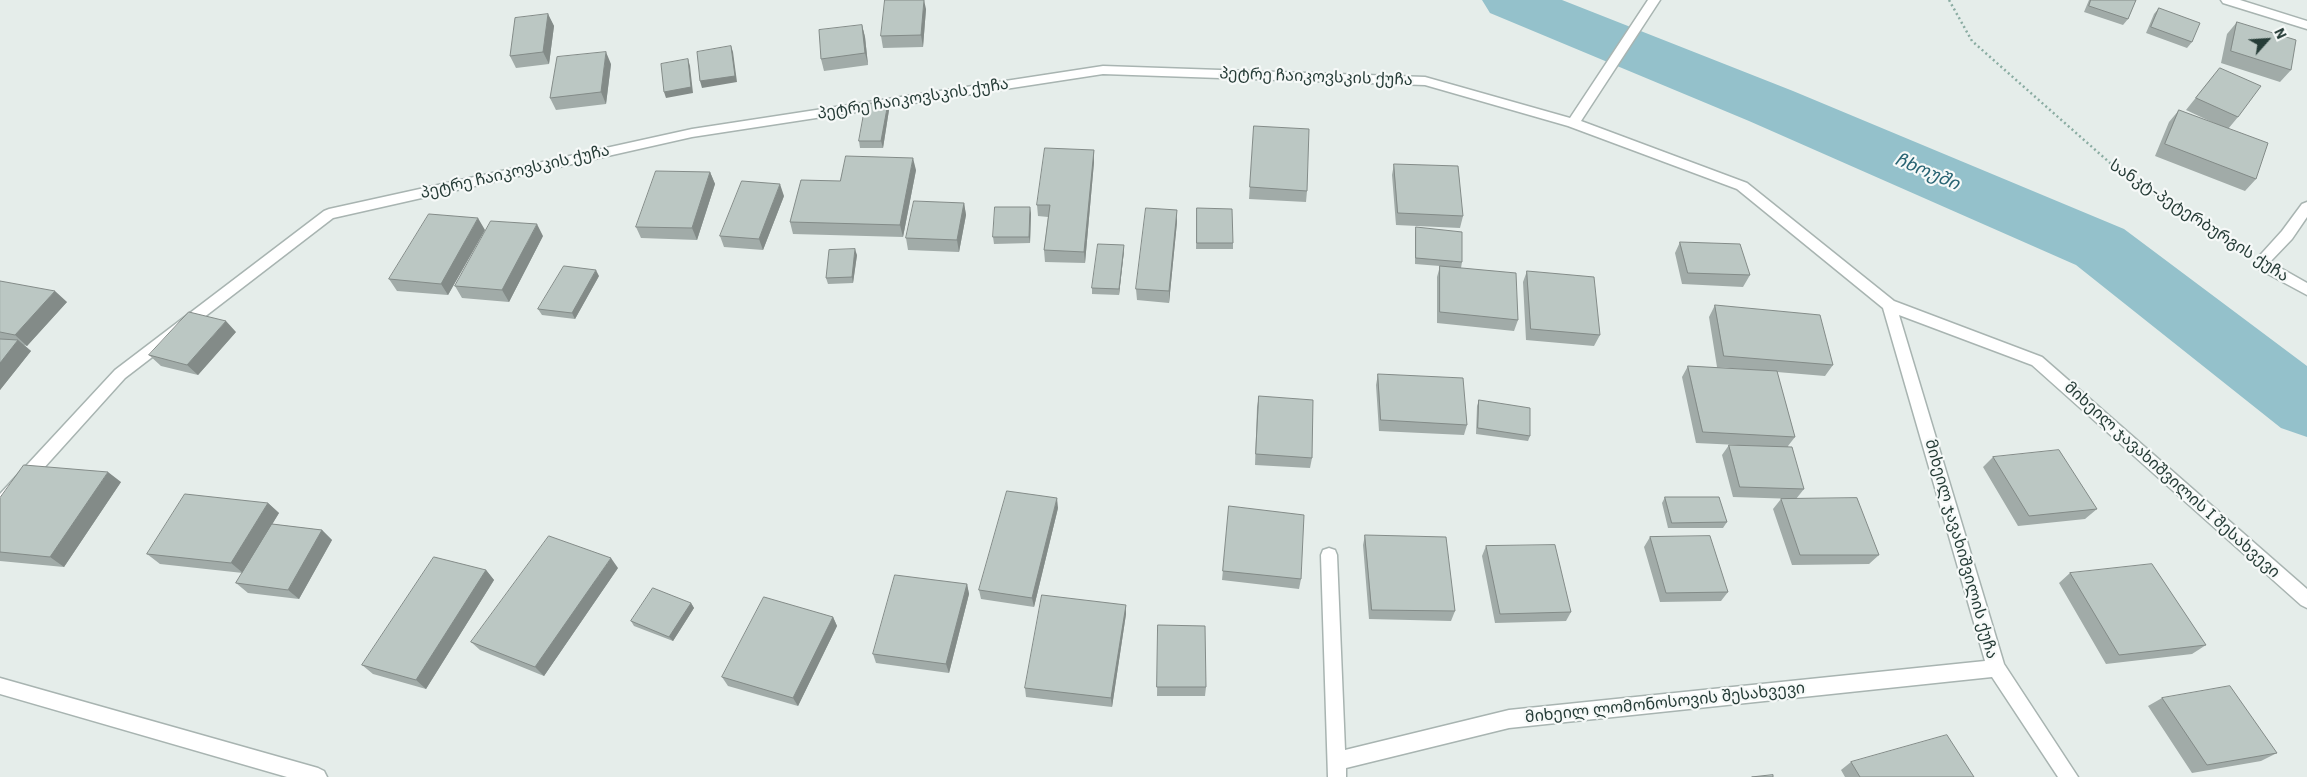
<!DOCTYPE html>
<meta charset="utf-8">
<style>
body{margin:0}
#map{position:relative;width:2307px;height:777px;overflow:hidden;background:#e5edea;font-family:"IBM Plex Sans",sans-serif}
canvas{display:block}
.north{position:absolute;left:2242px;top:15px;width:50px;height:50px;-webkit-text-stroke:4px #f6f9f8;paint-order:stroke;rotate:64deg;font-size:14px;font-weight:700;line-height:20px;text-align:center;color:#263c37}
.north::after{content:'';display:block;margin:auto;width:18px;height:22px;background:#263c37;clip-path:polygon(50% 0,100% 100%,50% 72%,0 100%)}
</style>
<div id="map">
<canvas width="2307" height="777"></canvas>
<div class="north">N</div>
</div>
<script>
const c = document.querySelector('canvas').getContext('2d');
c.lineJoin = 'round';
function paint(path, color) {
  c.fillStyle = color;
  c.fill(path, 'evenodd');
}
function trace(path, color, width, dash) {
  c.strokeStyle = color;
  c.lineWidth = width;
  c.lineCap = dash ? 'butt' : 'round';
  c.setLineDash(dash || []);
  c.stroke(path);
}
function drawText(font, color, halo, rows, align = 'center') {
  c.font = font + ' "IBM Plex Sans","Noto Sans Georgian",sans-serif';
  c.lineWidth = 4.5;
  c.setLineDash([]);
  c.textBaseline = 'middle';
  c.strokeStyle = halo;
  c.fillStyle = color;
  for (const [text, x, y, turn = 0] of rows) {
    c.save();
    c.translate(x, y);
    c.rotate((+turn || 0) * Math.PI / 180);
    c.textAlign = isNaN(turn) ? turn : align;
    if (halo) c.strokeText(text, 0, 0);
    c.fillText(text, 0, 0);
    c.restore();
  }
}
const river = new Path2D(`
 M1482,0H1562L1793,91L2124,229L2307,366V437L2281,428L2076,265L1749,121L1490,13Z`);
const path = new Path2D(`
 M1949,0L1972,41L2118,170L2238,249`);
const minor = new Path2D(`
 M1648,0H1660L1581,121L1747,183L1894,301L2042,357L2307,589V608L2301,605L2032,365L1899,315L2004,664L2078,777H2058L1992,677L1509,728L1346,768V777H1328L1321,555L1323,550L1329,548L1335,550L1337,555L1345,750L1509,710L1985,661L1883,308L1737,189L1568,126L1425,85L1103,74L692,137L333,218L125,378L6,510L0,512V494L115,370L324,211L329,209L692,129L1103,66L1425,77L1570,118Z
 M2221,0H2240L2307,21V29L2223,3Z
 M2307,202V217L2292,239L2270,262L2307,283V295L2255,267L2253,263L2282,231L2302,204Z
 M0,678L318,768L324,771L327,777H287L0,694Z`);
const wall = new Path2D(`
 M2089,0H2136L2128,19L2123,25L2084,12Z
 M2159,8L2192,42L2187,48L2146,33L2154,14Z
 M926,9L923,47L883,48L881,36Z
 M548,14L554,26L549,64L516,68L510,56Z
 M2237,22L2291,70L2280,82L2221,63L2227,34Z
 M862,25L865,37L868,65L824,71L821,59Z
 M611,64L606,104L556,110L550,98Z
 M2220,68L2238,117L2228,129L2256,179L2245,191L2155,156L2169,122L2179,110L2218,125L2186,110L2210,80Z
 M889,110L883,148H860L859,141Z
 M1254,126L1307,191L1306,202L1249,199Z
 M1094,150V162L1085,263L1045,262L1044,250L1048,217L1038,216L1037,205Z
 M1394,164L1463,216L1460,228L1396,225L1392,175Z
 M916,170L903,237L793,234L790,222L840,181Z
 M710,172L715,184L697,240L641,238L636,227Z
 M784,196L763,250L724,247L720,236Z
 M964,203L966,215L959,252L908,250L906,238Z
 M1197,208L1233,243V249H1196Z
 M1031,213L1030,243L994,244L993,237Z
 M1177,222L1169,303L1137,300L1136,289Z
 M1416,227L1462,262L1461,268L1518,320L1514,331L1437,323V277L1440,266L1415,264V234Z
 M485,230L448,295L397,291L389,279Z
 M543,236L509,302L462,298L455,286Z
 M1680,242L1750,275L1743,287L1682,284L1675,253Z
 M1124,251L1119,295L1092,294V288Z
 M857,255L853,283L828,284L826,278Z
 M1527,271L1600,335L1594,346L1526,340L1523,282Z
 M599,276L575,319L542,315L538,309Z
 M0,281L67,302L27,346L24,345L31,351L0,390Z
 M1715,305L1833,365L1825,376L1777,372L1795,437L1788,446L1804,489L1796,499L1733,497L1722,455L1729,445H1738L1696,443L1682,377L1688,366L1744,369L1717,367L1709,317Z
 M236,332L198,375L161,366L149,355Z
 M1378,374L1467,425L1464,435L1379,431L1376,385Z
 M1259,396L1312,458L1310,468L1255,465L1257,407Z
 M1479,400L1530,436L1528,441L1476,434L1477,406Z
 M1993,457L2097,509L2085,519L2018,526L1983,467Z
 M121,482L64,567L0,561V498Z
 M1665,497L1727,522L1723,528H1668L1662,503Z
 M1781,499L1879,555L1869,564L1792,565L1773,509Z
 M268,503L279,513L272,524L322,530L332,540L299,599L248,593L236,583L243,573L160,564L147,554Z
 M1229,506L1301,579L1299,589L1222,580Z
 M1058,508L1034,607L981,599L979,590Z
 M1365,535L1455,611L1451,621L1369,619L1363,545Z
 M1650,537L1728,592L1721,601L1660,602L1644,547Z
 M1486,546L1571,612L1566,621L1495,623L1482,556Z
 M618,568L544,676L480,650L471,642Z
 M486,570L494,580L426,689L373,674L362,665Z
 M2070,573L2206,645L2192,654L2106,664L2059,583Z
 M967,584L969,594L949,673L876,663L873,654Z
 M691,603L694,608L673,641L634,626L631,621Z
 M1126,605V614L1112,707L1026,697L1025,688Z
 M833,617L837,626L798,706L728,686L722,677Z
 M1158,625L1206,687L1205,696H1157Z
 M2162,698L2277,753L2261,761L2192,773L2148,706Z
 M1851,762L1974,777H1845L1841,770Z`);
const shadedWall = new Path2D(`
 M924,0L926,9L923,47L921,35Z
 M548,14L554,26L549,64L543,52Z
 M862,25L865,37L868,65L865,53Z
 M731,46L733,52L737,82L702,88L700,81Z
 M606,52L611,64L606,104L601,92Z
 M688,59L690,66L693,93L666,98L664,92Z
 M888,103L889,110L883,148L881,141Z
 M1094,150V162L1085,263L1084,252Z
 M913,158L916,170L903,237L900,225Z
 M710,172L715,184L697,240L692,228Z
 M780,184L784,196L763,250L759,239Z
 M964,203L966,215L959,252L957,240Z
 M1030,207L1031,213L1030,243L1029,237Z
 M1177,210V222L1169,303V291Z
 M478,218L485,230L448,295L441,284Z
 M537,224L543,236L509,302L502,290Z
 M1124,245V251L1119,295V289Z
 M855,249L857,255L853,283L852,277Z
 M596,270L599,276L575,319L572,313Z
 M55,291L67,302L27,346L15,335Z
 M226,321L236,332L198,375L187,365Z
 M18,340L31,351L0,390V363Z
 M108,472L121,482L64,567L50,557Z
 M1057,498L1058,508L1034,607L1032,598Z
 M268,503L279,513L243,573L231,563Z
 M322,530L332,540L299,599L288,590Z
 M611,558L618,568L544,676L535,667Z
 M486,570L494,580L426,689L416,680Z
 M967,584L969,594L949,673L946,664Z
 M691,603L694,608L673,641L669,637Z
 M1126,605V614L1112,707L1111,698Z
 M833,617L837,626L798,706L793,698Z`);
const building = new Path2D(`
 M885,0H924L921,35L881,36Z
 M2091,0H2136L2128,19L2089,6Z
 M2159,8L2200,23L2192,42L2151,27Z
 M548,14L543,52L510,56L515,18Z
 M2237,22L2296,40L2291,70L2231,51Z
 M862,25L865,53L821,59L819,30Z
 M731,46L735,76L700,81L697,52Z
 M606,52L601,92L550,98L557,57Z
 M688,59L691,87L664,92L661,64Z
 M2220,68L2261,86L2238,117L2196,98Z
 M866,103H888L881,141H859Z
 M2179,110L2268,143L2256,179L2165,144Z
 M1254,126L1309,129L1307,191L1250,187Z
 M1045,148L1094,150L1084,252L1044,250L1050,205H1037Z
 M846,156L913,158L900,225L790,222L801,180L840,181Z
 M1394,164L1458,166L1463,216L1398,213Z
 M656,171L710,172L692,228L636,227Z
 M742,181L780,184L759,239L720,236Z
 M914,201L964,203L957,240L906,238Z
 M995,207H1030L1029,237H993Z
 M1146,208L1177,210L1169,291L1136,289Z
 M1197,208L1232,209L1233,243H1197Z
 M429,214L478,218L441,284L389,279Z
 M491,221L537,224L502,290L455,286Z
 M1416,227L1462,232V262L1416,258Z
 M1680,242L1740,244L1750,275L1688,273Z
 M1098,244L1124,245L1119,289L1092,288Z
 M855,249L852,277L826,278L829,250Z
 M564,266L596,270L572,313L538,309Z
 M1440,266L1516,273L1518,320L1440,312Z
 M1527,271L1594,277L1600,335L1531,329Z
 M0,281L55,291L15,335L0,332Z
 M1715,305L1820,315L1833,365L1724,356Z
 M189,312L226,321L187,365L149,355Z
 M0,339L18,340L0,363Z
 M1688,366L1777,371L1795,437L1703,432Z
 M1378,374L1463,378L1467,425L1381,420Z
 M1259,396L1313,400L1312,458L1256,454Z
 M1479,400L1530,408V436L1478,428Z
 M1729,445L1792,447L1804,489L1740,487Z
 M2059,450L2097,509L2029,516L1993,457Z
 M24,465L108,472L50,557L0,552V498Z
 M1007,491L1057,498L1032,598L979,590Z
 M185,494L268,503L231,563L147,554Z
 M1665,497H1719L1727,522L1672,523Z
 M1857,498L1879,555H1800L1781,499Z
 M1229,506L1304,515L1301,579L1223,571Z
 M272,524L322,530L288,590L236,583Z
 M1365,535L1446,537L1455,611L1372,610Z
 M549,536L611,558L535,667L471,642Z
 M1710,536L1728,592L1666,593L1650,537Z
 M1555,545L1571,612L1500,614L1486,546Z
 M434,557L486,570L416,680L362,665Z
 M2152,564L2206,645L2119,655L2070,573Z
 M895,575L967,584L946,664L873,654Z
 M653,588L691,603L669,637L631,621Z
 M1042,595L1126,605L1111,698L1025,688Z
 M764,597L833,617L793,698L722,677Z
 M1158,625L1205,626L1206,687H1157Z
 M2230,686L2277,753L2207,765L2162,698Z
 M1947,735L1974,777H1860L1851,762Z
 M1773,775V777H1752Z`);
const streetNames = [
 ["პეტრე ჩაიკოვსკის ქუჩა",1316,77,2],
 ["პეტრე ჩაიკოვსკის ქუჩა",913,99,-9],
 ["პეტრე ჩაიკოვსკის ქუჩა",515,172,-13],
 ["სანკტ-პეტერბურგის ქუჩა",2199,221,33],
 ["მიხეილ ჯავახიშვილის I შესახვევი",2172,480,42],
 ["მიხეილ ჯავახიშვილის ქუჩა",1961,549,74],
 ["მიხეილ ლომონოსოვის შესახვევი",1665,703,-6]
];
const waterNames = [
 ["ჩხოუში",1927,172,23]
];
paint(river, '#94c1cb');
trace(minor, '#a8b4b1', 3);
trace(path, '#8aaca2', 2.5, [2, 3]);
paint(minor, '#fff');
paint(wall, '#a1aba8');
paint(shadedWall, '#838b88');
paint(building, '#bbc7c3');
trace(building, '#838b88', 1);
drawText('16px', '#263c37', '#f6f9f8', streetNames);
drawText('italic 18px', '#276372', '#f6f9f8', waterNames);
</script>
